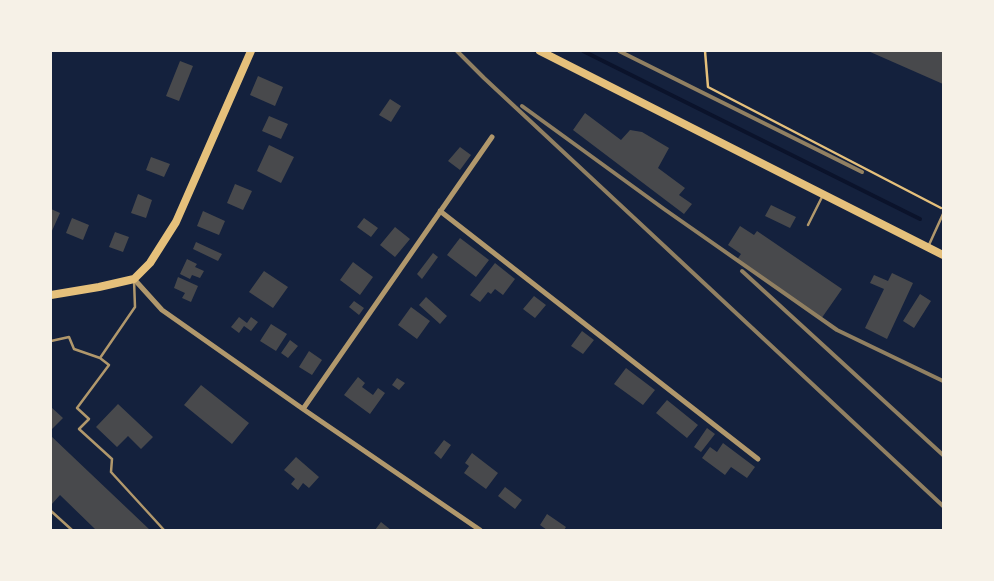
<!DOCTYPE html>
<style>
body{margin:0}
#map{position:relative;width:994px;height:581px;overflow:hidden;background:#14213d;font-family:"DM Sans",sans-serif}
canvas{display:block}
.frame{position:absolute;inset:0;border:52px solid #f6f1e7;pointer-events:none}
</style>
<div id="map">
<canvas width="994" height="581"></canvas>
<div class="frame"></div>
</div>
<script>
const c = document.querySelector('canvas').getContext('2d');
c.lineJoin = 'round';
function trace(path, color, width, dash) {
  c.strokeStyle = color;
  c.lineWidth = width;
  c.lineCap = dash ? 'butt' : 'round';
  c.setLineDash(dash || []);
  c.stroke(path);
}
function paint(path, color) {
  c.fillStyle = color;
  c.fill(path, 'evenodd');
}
const stream = new Path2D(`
 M583,51L920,219`);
const building = new Path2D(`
 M868,51H943V84Z
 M180,61L193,66L179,101L166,96Z
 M258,76L283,87L275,106L250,95Z
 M390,99L401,106L391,122L379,115Z
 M585,113L621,140L630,130L642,132L669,148L658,168L685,188L679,195L692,204L684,214L573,130Z
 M269,116L288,124L281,139L262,131Z
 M269,145L294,157L281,183L257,171Z
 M460,147L471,155L460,170L448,161Z
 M151,157L170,164L164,177L146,170Z
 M235,184L252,191L243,210L227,203Z
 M138,194L152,200L146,218L131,213Z
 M771,205L796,217L790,228L765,216Z
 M51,209L60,213L51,233Z
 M203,211L225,221L219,235L197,226Z
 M72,218L89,225L83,240L66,233Z
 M364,218L378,228L371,237L357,227Z
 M740,226L754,235L757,231L842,289L821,319L736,261L741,254L728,245Z
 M395,227L410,239L395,257L380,245Z
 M115,232L129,237L123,252L109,247Z
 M460,238L489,260L476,277L447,255Z
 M196,242L222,254L218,261L193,249Z
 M433,253L438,257L422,279L417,274Z
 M187,259L197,264L195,267L204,271L200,278L192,275L190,279L180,274Z
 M353,262L373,277L360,295L340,280Z
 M495,263L515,279L503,295L495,289L491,294L488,292L480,302L470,295Z
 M264,271L288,287L273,308L249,292Z
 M892,273L913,283L887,339L865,328L884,289L870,283L874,275L888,281Z
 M178,277L198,286L191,302L182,298L185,293L174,288Z
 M920,294L931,301L914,328L903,321Z
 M534,296L546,305L535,318L523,309Z
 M426,297L447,316L440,324L419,305Z
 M354,301L364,308L359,315L349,307Z
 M411,307L430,321L417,339L398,325Z
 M239,317L247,323L251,317L258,322L251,331L244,326L239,333L231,327Z
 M271,324L287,334L276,351L260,341Z
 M582,331L594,340L583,354L571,346Z
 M290,340L298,346L288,358L281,353Z
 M309,351L322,360L312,375L299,367Z
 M626,368L655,390L643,405L614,384Z
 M358,377L365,383L362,387L373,395L378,388L385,393L370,414L344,395Z
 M397,378L405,383L399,390L392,385Z
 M201,385L249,423L232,444L184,405Z
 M667,400L698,425L687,438L656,413Z
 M118,404L153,437L141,449L128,436L117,447L96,427Z
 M51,407L63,418L51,430Z
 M707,428L715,434L701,452L694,447Z
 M51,436L150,530H96L60,495L51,505Z
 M444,440L451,445L441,459L434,453Z
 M723,443L755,467L747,478L731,467L725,475L702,458L710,447L717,452Z
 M472,453L498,473L486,489L464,473L469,466L465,463Z
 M296,457L319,477L309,488L303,483L298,490L291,484L295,479L284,470Z
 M505,487L522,500L515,509L498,496Z
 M547,514L566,527L564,530H547L540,525Z
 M381,522L391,530H375Z`);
const path = new Path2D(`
 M705,51L708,87L941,208`);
const service = new Path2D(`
 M808,225L823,195
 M928,247L943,214
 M134,280L135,307L100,358L109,365L77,408L89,419L79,429L112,459L111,472L164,530
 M51,341L69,337L74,349L100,358
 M51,511L72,530`);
const minor = new Path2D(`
 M440,211L758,459
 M134,279L162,310L303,409L480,530
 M303,409L492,137`);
const secondary = new Path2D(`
 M540,51L943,255
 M51,295L99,287L134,279L150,263L176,222L251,51`);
const rail = new Path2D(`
 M457,51L484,78L943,506
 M619,51L862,172
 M522,106L664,209L837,330L943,381
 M742,271L943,455`);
trace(stream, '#0b132b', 4);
paint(building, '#48494c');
trace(path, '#e5c07b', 2.5);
trace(service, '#b1986c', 2.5);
trace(minor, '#b1986c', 5);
trace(secondary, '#e5c07b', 8);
trace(rail, '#918062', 4);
</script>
